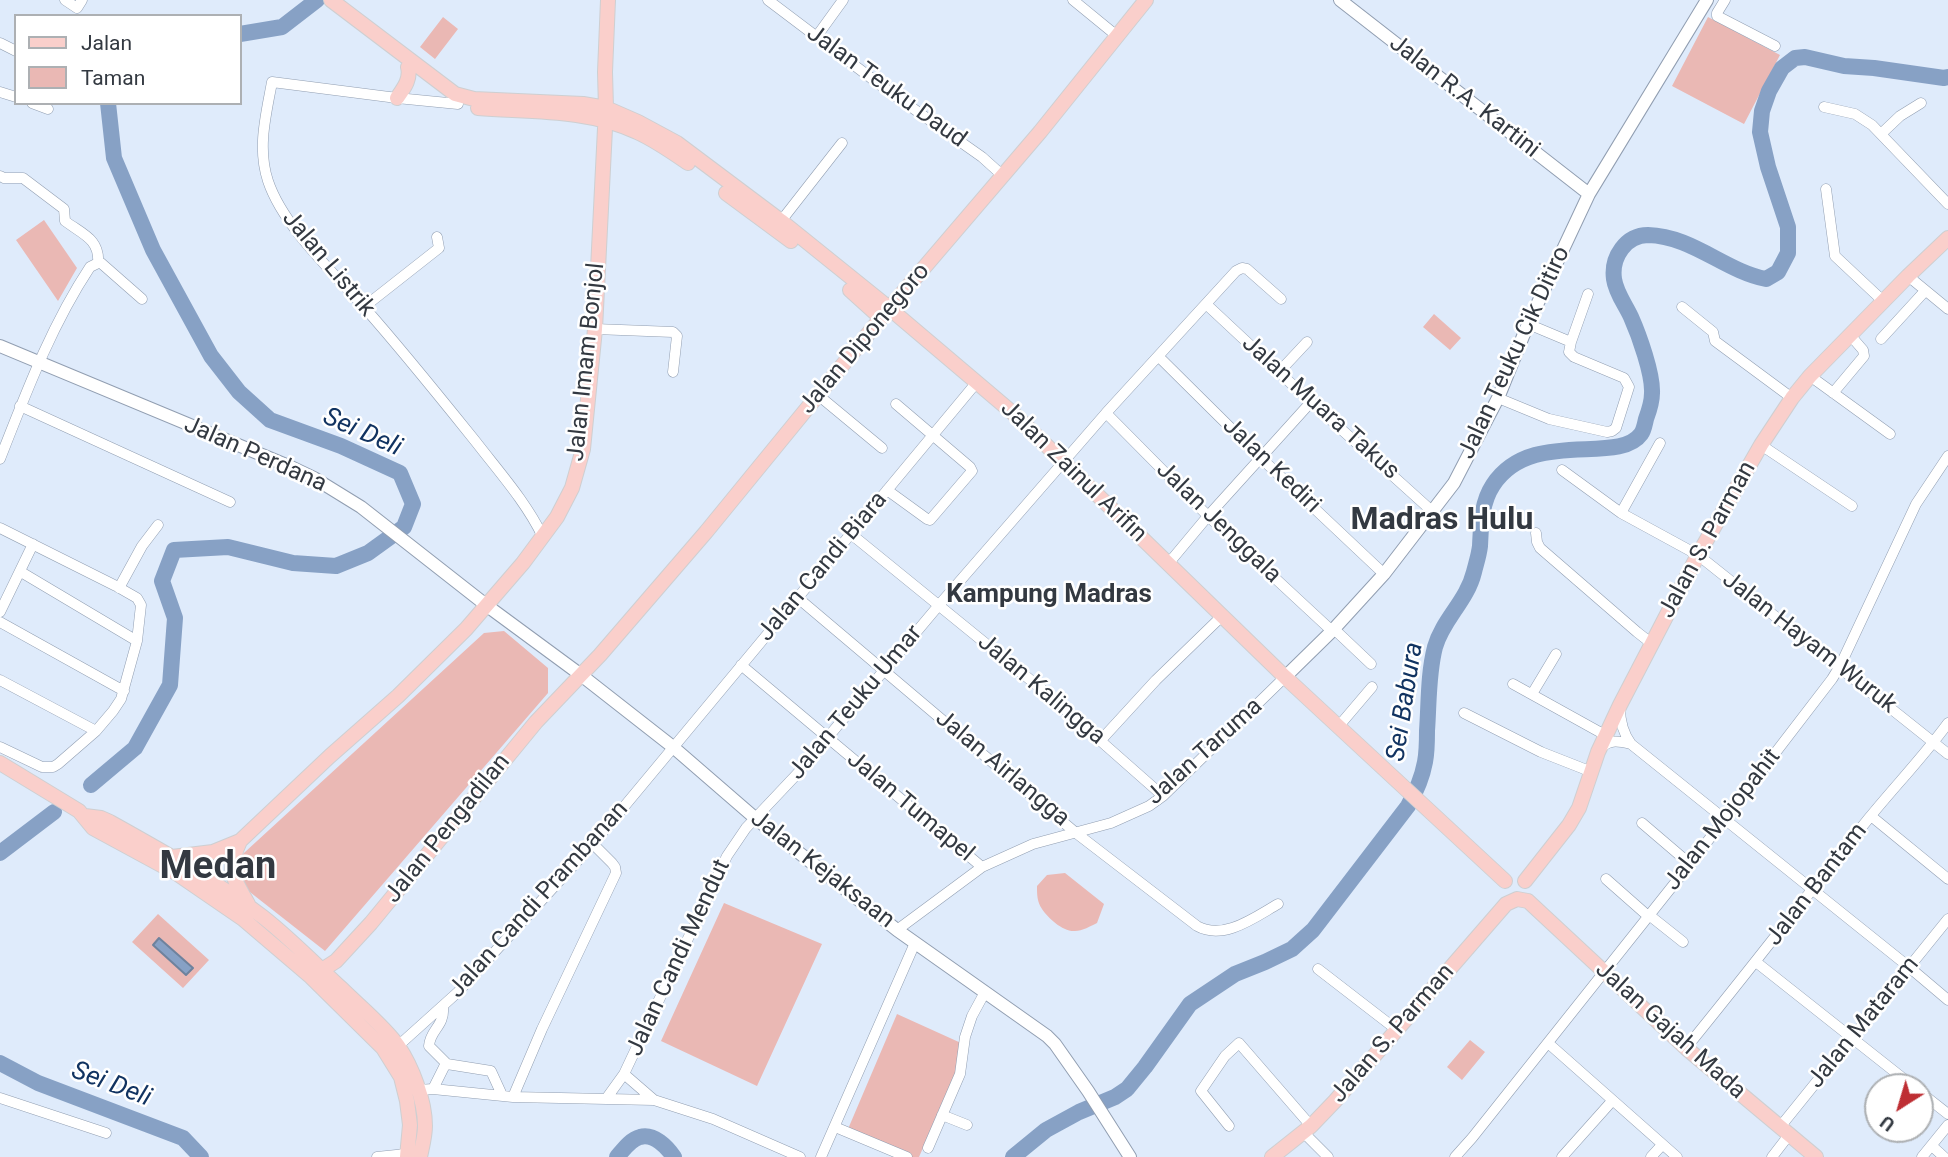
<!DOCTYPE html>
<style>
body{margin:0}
#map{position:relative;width:1948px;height:1157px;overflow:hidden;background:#dfebfb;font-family:Roboto,sans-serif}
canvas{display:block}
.legend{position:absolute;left:14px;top:14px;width:228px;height:91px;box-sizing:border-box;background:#fff;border:2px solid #adb0b3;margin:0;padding:9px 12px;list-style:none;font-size:21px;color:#333941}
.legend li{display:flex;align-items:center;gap:14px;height:35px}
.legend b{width:35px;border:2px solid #adb0b3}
.north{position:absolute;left:1864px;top:1073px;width:70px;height:70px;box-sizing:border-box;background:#fff;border:2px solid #adb0b3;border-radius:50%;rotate:217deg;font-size:19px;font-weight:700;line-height:28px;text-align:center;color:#333941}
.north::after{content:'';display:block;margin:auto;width:24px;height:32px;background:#be2e33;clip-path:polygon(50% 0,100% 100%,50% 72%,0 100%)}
</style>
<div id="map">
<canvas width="1948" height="1157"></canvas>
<ul class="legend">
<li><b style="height:9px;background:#facfcb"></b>Jalan</li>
<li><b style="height:19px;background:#eab8b4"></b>Taman</li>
</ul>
<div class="north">U</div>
</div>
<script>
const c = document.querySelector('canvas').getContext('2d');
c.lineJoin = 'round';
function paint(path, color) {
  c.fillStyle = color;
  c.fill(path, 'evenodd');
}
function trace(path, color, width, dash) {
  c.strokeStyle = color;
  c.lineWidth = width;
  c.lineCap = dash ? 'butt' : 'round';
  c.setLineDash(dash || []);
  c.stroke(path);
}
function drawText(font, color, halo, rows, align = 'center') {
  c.font = font + ' Roboto,sans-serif';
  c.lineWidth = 5;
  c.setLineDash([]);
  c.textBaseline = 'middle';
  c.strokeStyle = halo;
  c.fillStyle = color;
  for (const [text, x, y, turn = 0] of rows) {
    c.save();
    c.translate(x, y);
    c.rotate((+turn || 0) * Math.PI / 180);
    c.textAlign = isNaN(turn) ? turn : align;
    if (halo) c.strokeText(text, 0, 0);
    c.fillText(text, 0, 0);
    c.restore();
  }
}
const green = new Path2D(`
 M443,17L458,29L435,59L420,47Z
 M1708,17L1780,55L1744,124L1672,86Z
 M44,220L77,268L58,301L16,240Z
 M1434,314L1461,338L1450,350L1423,327Z
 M504,631L548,668V693L325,951L246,889L233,863L484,633Z
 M1065,873L1104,904L1097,923C1091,926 1082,931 1075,931C1063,932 1048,918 1042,909C1037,902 1037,894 1037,886L1047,875Z
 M724,903L822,944L757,1086L661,1041Z
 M158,914L209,960L183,988L132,942Z
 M897,1014L961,1043V1061L919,1157H912L848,1129Z
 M1470,1040L1485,1052L1462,1080L1447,1067Z`);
const water = new Path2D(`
 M159,938L193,968L186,975L153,945Z`);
const river = new Path2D(`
 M240,34L282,27L317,0
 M91,785L135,748L170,685L175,618L162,581L174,550L228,547L293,563L336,566L368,553L404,527L413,504L400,473L341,446L270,420L239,392L211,356L153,250L114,158L108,103
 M0,853L54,812
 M0,1063L38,1083L183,1138L201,1157
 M617,1157C623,1150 631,1139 640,1137C654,1133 667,1147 674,1157
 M1013,1157L1046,1130L1079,1112L1115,1097L1127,1089L1145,1067L1190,1004L1235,974L1265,962L1292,949L1313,930L1408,806C1416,792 1422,778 1425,762C1427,752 1427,741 1427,731C1429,703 1428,674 1435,647C1443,619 1467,601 1474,572C1476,564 1479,555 1480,546C1481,526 1481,503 1493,485C1531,427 1618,466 1641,434C1644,430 1645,423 1646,419C1649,411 1652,401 1652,393C1653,374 1639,335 1631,317C1625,304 1616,293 1614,279C1611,257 1626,235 1648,235C1692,236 1725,271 1766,279L1778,272L1788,253V227L1768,167L1760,132L1762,111L1769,91L1782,68L1795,58L1805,57L1844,66L1874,68L1944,78L1948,77`);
const street = new Path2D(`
 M65,0L77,8L82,0
 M768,0L887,90L982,157L1002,175
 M1073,0L1117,36
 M1725,0L1717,13V16L1775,46
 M817,36L843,0
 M0,43L16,51
 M0,92L16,97
 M32,103L48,109
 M458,104L397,98L272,82C266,115 257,148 268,181C283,226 332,271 364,307C403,351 439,396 476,442C500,473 526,502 543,537
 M1824,107L1855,114L1872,125L1948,204
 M1881,134L1900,116L1921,103
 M0,176L4,178H23L64,209L65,221C82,234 100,239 98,263
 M1826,189L1835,256L1883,301
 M781,221L842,143
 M98,263H101L142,299
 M1908,276L1948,309
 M1206,304L1311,402L1433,512
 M364,307L439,248L437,237
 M1682,307L1713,332L1715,341L1792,398
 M595,329L673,332L677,336L673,372
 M1881,339L1925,291
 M1571,342L1588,294
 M1158,356L1262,459L1384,574
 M1279,372L1307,342
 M1810,376L1890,434
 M1833,393L1864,356L1863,350L1850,335
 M818,395L882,448
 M1498,398L1549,419L1607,432L1612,431L1616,428L1629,387L1624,378L1574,357L1569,352L1571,342L1528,324
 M20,406L230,502
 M1106,413L1208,516L1332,631
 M1761,445L1852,506
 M0,459C26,393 51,326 90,267L98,263
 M1562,470L1621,513L1698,555L1948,754
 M887,490L927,519L930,520L972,471L970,467L896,404
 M1621,513L1660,443
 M0,528L116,586L137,598L141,605L137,641L121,699L113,711L96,731L58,764L53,767H42L0,747
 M1536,533L1537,542L1540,548L1637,632L1651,643
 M851,534L1044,691L1163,796
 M1168,564L1208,516L1311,402
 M21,572L137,641
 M119,588L142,546L158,525
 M798,598L1076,833L1197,926C1224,941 1255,917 1278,904
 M0,612L33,544
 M0,622L124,691
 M1334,629L1371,664
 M741,665L982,867
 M0,680L96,731
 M1513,684L1605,735
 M1532,694L1556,654
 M1620,708C1620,721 1623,733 1631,744
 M1464,713L1541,752L1592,772
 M1338,727L1372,687
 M1101,740L1156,680L1221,617
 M1601,748C1610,739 1619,741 1631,744L1909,967L1948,1000
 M1871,816L1948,879
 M1642,823L1690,864
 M1606,879L1648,916
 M1649,915L1683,942
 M897,930L982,867L1033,844L1111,823L1149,806L1163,796L1285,677
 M1756,962L1914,1087
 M1318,969L1397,1030
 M443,1006C445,1027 430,1029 429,1046L447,1064
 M1548,1043L1677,1157
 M398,1046L458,992L593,844L977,382
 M1686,1048C1748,972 1808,894 1869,818C1895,786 1924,756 1948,723
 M624,1074L654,1100
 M433,1089L444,1067L447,1064L491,1071L502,1095
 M418,1090L433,1089L513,1097L654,1100L713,1119L800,1157
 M1920,1092L1948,1114
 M513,1097L542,1029L616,873L615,867L612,863L593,844
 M0,1098L106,1133
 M606,1099L624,1074L727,856L746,828L797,774L939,605L1106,413L1236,271L1242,268L1247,269L1281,299
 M942,1115L967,1125
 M1229,1126L1201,1091L1225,1056L1239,1043L1311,1126
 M835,1127L907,1157
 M1780,1127L1948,919
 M1303,1132L1328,1157
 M1932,1146L1944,1157
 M928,1148L960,1074L965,1037L972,1016L985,992
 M377,1157L406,1154L413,1156
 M821,1157L915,943
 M1455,1157L1472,1138L1690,864L1832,679L1840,666L1916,504L1948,456
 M1562,1157L1612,1101
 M1651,1157L1662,1145
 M1772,1157L1789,1135
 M1922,1157L1948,1125`);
const secondary = new Path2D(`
 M1340,0L1589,194
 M0,346L291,467L314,478L361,507L486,605L581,675L673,747L755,818L897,930L1047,1036L1055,1044L1088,1091L1130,1157
 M1285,677L1332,631L1384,574L1454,483L1498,398L1528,324L1589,194L1707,0`);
const primary = new Path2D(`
 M331,0L455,94L474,99L583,104L606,108L638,122L677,143L781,221L889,308L1014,414L1285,677L1505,881
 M397,98C404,88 411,79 408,67
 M478,108C530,112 589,109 637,132C655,140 672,152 688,163
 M726,193L791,241
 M850,290L881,318
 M0,763L79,811L93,828L176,873L243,919L311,977L383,1048L401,1077L407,1101L410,1125L407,1157
 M85,816L101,818L110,822C162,851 216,881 263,917C291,939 316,965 342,989C358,1005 386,1028 398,1046C412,1067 425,1100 425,1126C425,1136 422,1147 420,1157
 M240,841C226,872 232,875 248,904
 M172,857L213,852L240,841L330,756L398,696L466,629L523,563L557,517L572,488L583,449L595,329L606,108L605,72L608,0
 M1525,881L1569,825L1579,808L1598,752L1620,705L1698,555L1761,445L1792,398L1810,376L1908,276L1948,238
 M1528,901L1686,1048L1816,1157
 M311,977L336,961L371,923L536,722L600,655L706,532L881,318L1040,132L1146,0
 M1272,1157L1311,1126L1335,1101L1506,904L1517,899L1528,901`);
const streetNames = [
 ["Jalan Teuku Daud",886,87,36],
 ["Jalan R.A. Kartini",1464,97,38],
 ["Jalan Listrik",328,264,50],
 ["Jalan Diponegoro",865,339,-50],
 ["Jalan Teuku Cik Ditiro",1515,353,-65],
 ["Jalan Imam Bonjol",587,362,-84],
 ["Jalan Muara Takus",1320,408,42],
 ["Jalan Perdana",255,455,24],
 ["Jalan Kediri",1271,466,44],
 ["Jalan Zainul Arifin",1073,472,44],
 ["Jalan Jenggala",1218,523,44],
 ["Jalan S. Parman",1708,540,-61],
 ["Jalan Candi Biara",823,567,-50],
 ["Jalan Hayam Wuruk",1809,643,38],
 ["Jalan Kalingga",1041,690,40],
 ["Jalan Teuku Umar",856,703,-50],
 ["Jalan Taruma",1205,752,-42],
 ["Jalan Airlangga",1002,769,40],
 ["Jalan Tumapel",910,807,40],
 ["Jalan Mojopahit",1723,820,-52],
 ["Jalan Pengadilan",448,829,-51],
 ["Jalan Kejaksaan",822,870,38],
 ["Jalan Bantam",1817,885,-52],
 ["Jalan Candi Prambanan",539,900,-48],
 ["Jalan Candi Mendut",679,958,-65],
 ["Jalan Mataram",1864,1023,-51],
 ["Jalan Gajah Mada",1670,1031,42],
 ["Jalan S. Parman",1393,1034,-49]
];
const waterNames = [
 ["Sei Deli",362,433,24],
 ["Sei Babura",1406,702,-81],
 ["Sei Deli",111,1085,21]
];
const neighbourhoodNames = [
 ["Kampung Madras",1049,595]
];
const districtNames = [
 ["Madras Hulu",1442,521]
];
const townNames = [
 ["Medan",218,868]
];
paint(green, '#eab8b4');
paint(water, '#87a1c5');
trace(water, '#6e829d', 2);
trace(river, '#87a1c5', 16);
trace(street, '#919eb1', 11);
trace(secondary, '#919eb1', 14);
trace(primary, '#cecfd1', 16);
trace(street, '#fff', 10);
trace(secondary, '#fff', 12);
trace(primary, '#facfcb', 14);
drawText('24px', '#333941', '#fff', streetNames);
drawText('italic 26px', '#113361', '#fff', waterNames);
drawText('bold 26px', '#333941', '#fff', neighbourhoodNames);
drawText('bold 32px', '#333941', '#fff', districtNames);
drawText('bold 38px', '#333941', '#fff', townNames);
</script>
